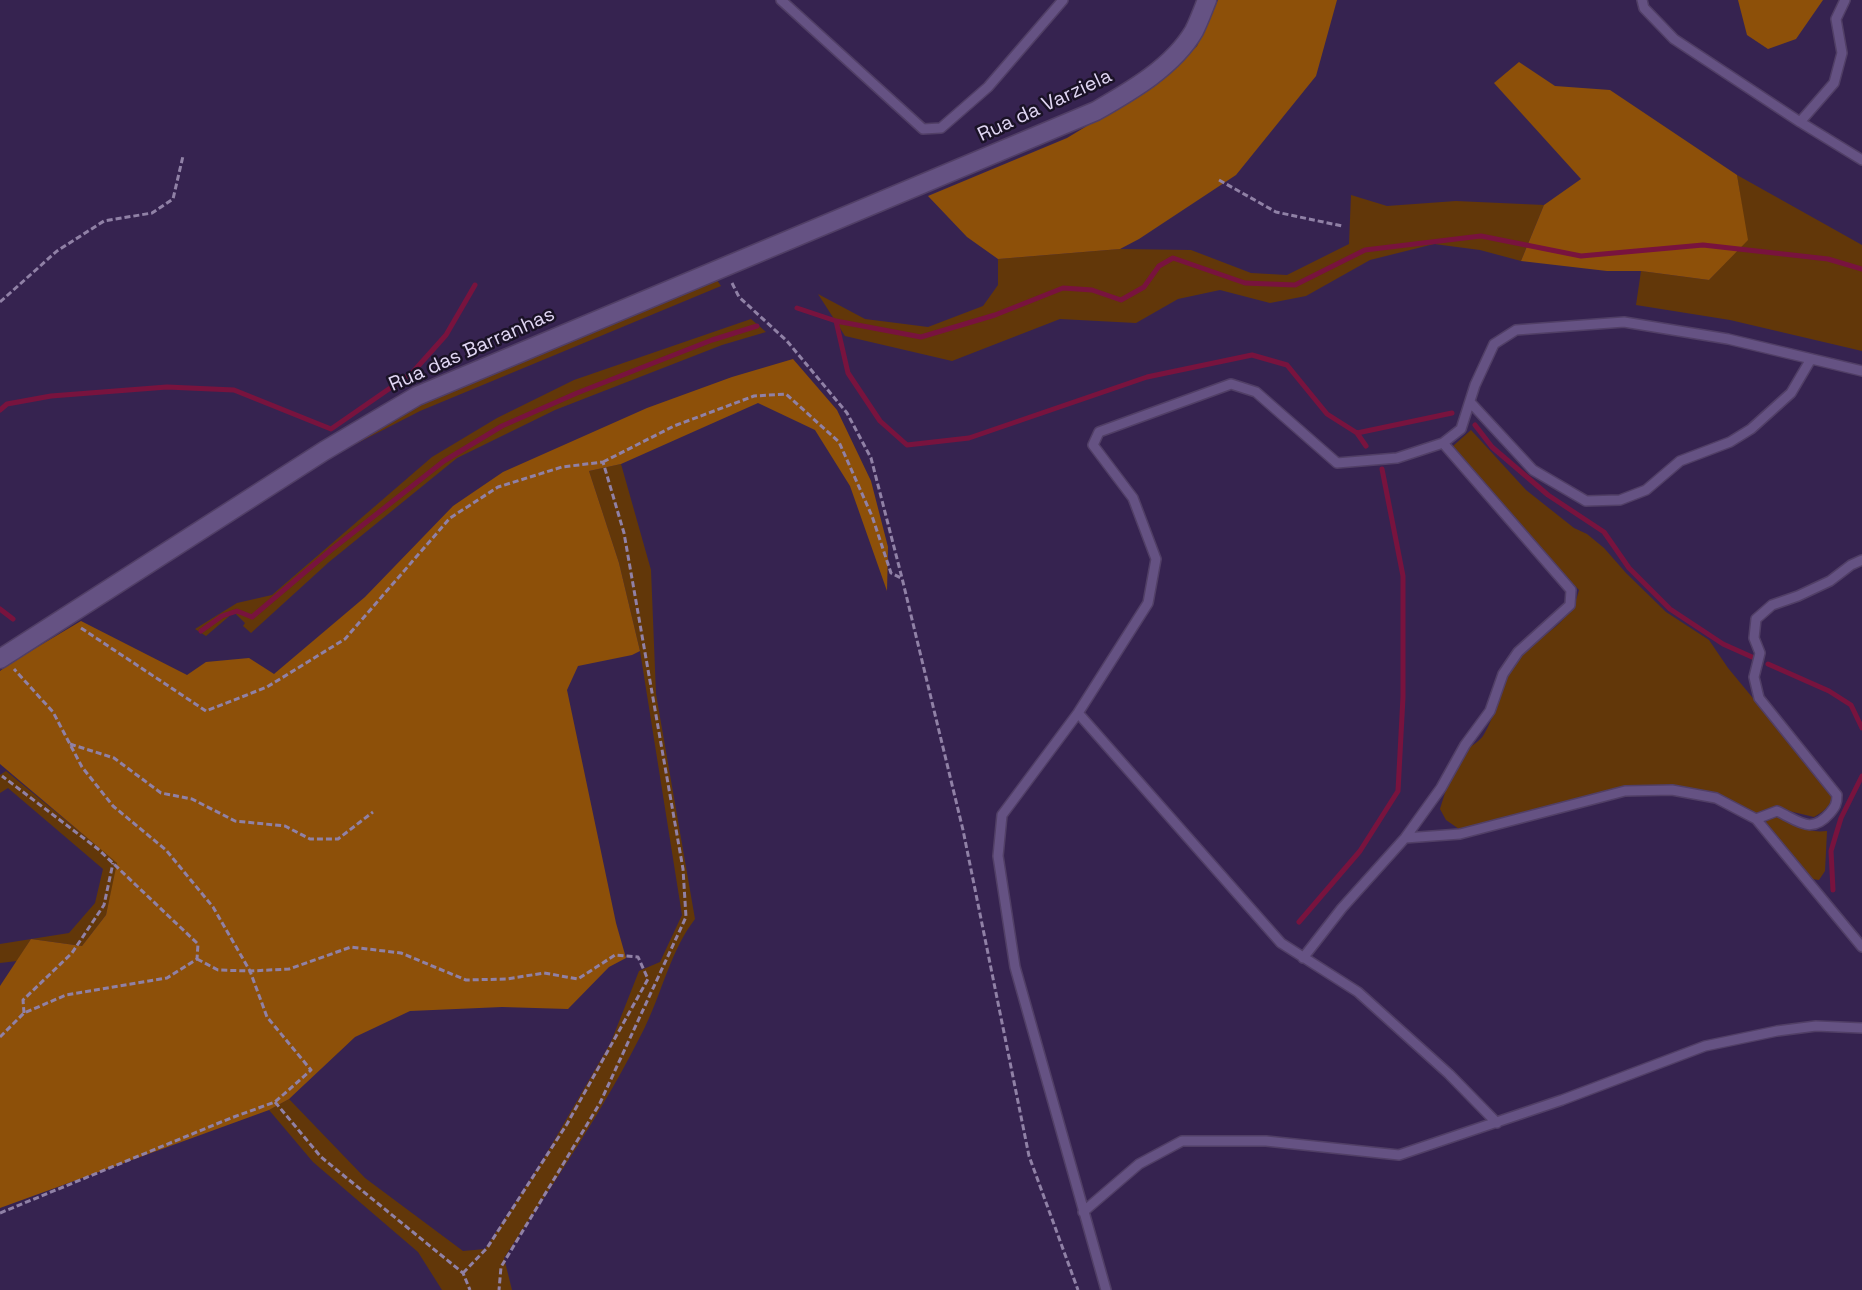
<!DOCTYPE html>
<style>
body{margin:0}
canvas{display:block;background:#362350}
</style>
<canvas width="1862" height="1290"></canvas>
<script>
const c = document.querySelector('canvas').getContext('2d');
c.lineJoin = 'round';
function paint(path, color) {
  c.fillStyle = color;
  c.fill(path, 'evenodd');
}
function trace(path, color, width, dash) {
  c.strokeStyle = color;
  c.lineWidth = width;
  c.lineCap = dash ? 'butt' : 'round';
  c.setLineDash(dash || []);
  c.stroke(path);
}
function drawText(font, color, halo, rows, align = 'center') {
  c.font = font + ' "Space Grotesk",sans-serif';
  c.lineWidth = 5;
  c.setLineDash([]);
  c.textBaseline = 'middle';
  c.strokeStyle = halo;
  c.fillStyle = color;
  for (const [text, x, y, turn = 0] of rows) {
    c.save();
    c.translate(x, y);
    c.rotate((+turn || 0) * Math.PI / 180);
    c.textAlign = isNaN(turn) ? turn : align;
    if (halo) c.strokeText(text, 0, 0);
    c.fillText(text, 0, 0);
    c.restore();
  }
}
const green = new Path2D(`
 M1737,175L1862,245V351L1730,320L1636,305L1641,271L1709,280L1747,240Z
 M1351,195L1387,206L1456,201L1544,205L1521,261L1480,250L1434,244L1370,260L1306,296L1270,303L1220,290L1178,299L1136,323L1060,319L952,361L845,336L818,294L865,319L928,327L983,306L998,285V259L1120,249L1191,250L1251,273L1287,275L1349,244Z
 M717,280L721,286L420,411L340,452L417,407L561,341Z
 M751,319L766,332L722,345L555,410L457,458L329,562L251,633L243,626L245,623L234,612L206,636L195,629L237,603L272,595L432,457L497,418L574,380Z
 M1471,430L1526,490L1574,528L1587,534L1604,548L1626,573L1666,612L1709,640L1728,668L1833,795C1831,806 1823,812 1814,817L1789,811L1777,805L1758,815L1721,797L1624,789L1566,801L1488,826L1459,829L1446,820L1440,809C1445,794 1452,766 1463,754C1468,747 1478,743 1483,736C1497,714 1499,686 1514,664C1534,635 1570,629 1579,590L1545,555L1453,446Z
 M621,464L651,570L656,694L695,919C671,950 662,992 645,1027C605,1108 554,1183 504,1258L512,1290H442L418,1252L313,1162L269,1110L289,1099L365,1178L463,1251L485,1249L544,1158L611,1042L639,971L660,962L682,915L640,651L619,563L589,471Z
 M6,771L118,863L106,915L82,946L31,939L17,961L0,963V944L69,933L95,903L103,869L8,788L0,793V775Z
 M1781,816C1796,827 1808,833 1827,831L1825,871L1819,880L1812,879L1765,823L1770,817Z`);
const forest = new Path2D(`
 M1218,0H1337L1316,76L1236,175L1139,239L1120,249L998,259L967,237L928,196L1067,138L1158,83L1197,46Z
 M1738,0H1823L1796,39L1768,49L1747,35Z
 M1519,62L1555,86L1610,90L1737,175L1748,240L1709,280L1641,271H1607L1521,261L1544,205L1581,179L1494,83Z
 M793,359L837,410L871,481L888,547L887,591L850,486L815,430L758,403L621,464L589,471L619,563L640,651L632,655L578,666L567,690L616,923L626,958L609,967L568,1009L502,1007L410,1011L355,1037L289,1099L269,1110L0,1208V986L31,939L82,946L106,915L117,863L0,764V671L14,661L81,621L187,675L206,662L249,658L274,674L365,597L453,506L503,472L647,408L732,377Z`);
const stream = new Path2D(`
 M797,308L836,321L921,337L995,315L1063,288L1092,290L1121,300L1144,287L1159,266L1173,258L1245,283L1295,285L1365,250L1481,236L1581,256L1703,245L1828,259L1862,269
 M836,321L848,373L880,421L907,445L969,438L1147,377L1252,355L1287,365L1327,414L1357,433L1452,413
 M0,410L7,404L51,396L167,387L234,390L331,429L412,373L446,335L475,285
 M1475,425L1492,447L1548,495L1604,532L1629,568L1670,609L1723,644L1752,657
 M1357,433L1366,446
 M0,609L13,619
 M201,631L222,616L237,611L252,617L331,550L444,461L502,426L577,393L712,340L757,326
 M1768,664L1829,691L1851,705L1862,728
 M1833,890L1831,851L1841,818L1862,776
 M1299,922L1360,851L1398,791L1403,697V576L1382,469`);
const path = new Path2D(`
 M1219,180L1276,212L1342,226
 M732,283L739,297L787,341L847,413L871,458L902,578L963,830L1029,1156L1078,1290
 M0,302L57,251L104,221L152,213L173,199L183,156
 M603,462L674,426L754,396L786,394L839,442L872,516L891,573L901,578
 M81,628L206,711L267,687L345,639L450,518L498,487L562,467L603,462L624,533L683,869L686,917L600,1103L501,1267L499,1290
 M70,744L114,758L161,793L192,799L235,821L285,826L310,839H338L373,812
 M197,959L218,970L250,971L289,969L351,947L401,953L466,980L507,979L544,973L578,979L615,955L638,957L648,979L567,1124L487,1248L463,1273
 M24,1013L23,1000L72,953L104,905L113,863
 M0,1037L24,1013L66,995L167,978L197,959L198,944L98,849L2,776
 M275,1102L321,1157L463,1273L470,1290
 M0,1213L231,1118L275,1102L311,1070L267,1017L250,971L213,907L166,850L113,806L82,767L53,712L14,669`);
const lane = new Path2D(`
 M781,0L923,129L941,128L988,87L1063,0
 M1642,0L1644,8L1674,39L1800,122L1862,160
 M1800,122L1834,83L1842,53L1836,19L1845,0
 M1470,402L1533,470L1586,501L1620,500L1646,490L1680,461L1730,442L1751,429L1791,393L1811,359
 M1078,713L1281,943L1358,992L1449,1074L1497,1123
 M1756,819L1777,811C1799,821 1811,835 1830,813C1835,807 1837,804 1837,795L1759,698L1754,677L1760,653L1754,638L1756,619L1772,605L1798,596L1830,581L1851,565L1862,560
 M1405,838L1460,834L1625,791L1672,790L1716,798L1756,819L1862,947
 M1303,958L1342,908L1405,838L1441,788L1465,745L1490,711L1503,674L1518,652L1570,605L1571,590L1443,443
 M1083,1212L1139,1164L1182,1141H1266L1399,1155L1562,1100L1705,1046L1777,1031L1816,1026L1862,1028
 M1106,1290L1015,967L998,856L1002,815L1078,713L1148,603L1156,559L1133,498L1093,445L1099,432L1231,384L1256,392L1337,463L1397,458L1443,443L1461,429L1475,385L1494,344L1516,330L1624,322L1728,339L1862,371`);
const secondary = new Path2D(`
 M0,659L324,451L417,396L1096,111C1131,91 1173,67 1194,31C1199,21 1203,10 1207,0`);
const streetNames = [
 ["Rua da Varziela",1045,106,-25],
 ["Rua das Barranhas",472,350,-24]
];
paint(green, '#623709');
paint(forest, '#8d5009');
trace(stream, '#78133e', 5);
trace(lane, '#513f66', 12);
trace(secondary, '#513f66', 21);
trace(path, '#9081a6', 3, [6, 3]);
trace(lane, '#655283', 9);
trace(secondary, '#655283', 18);
drawText('20px', '#e1d7f4', '#1a1226', streetNames);
</script>
